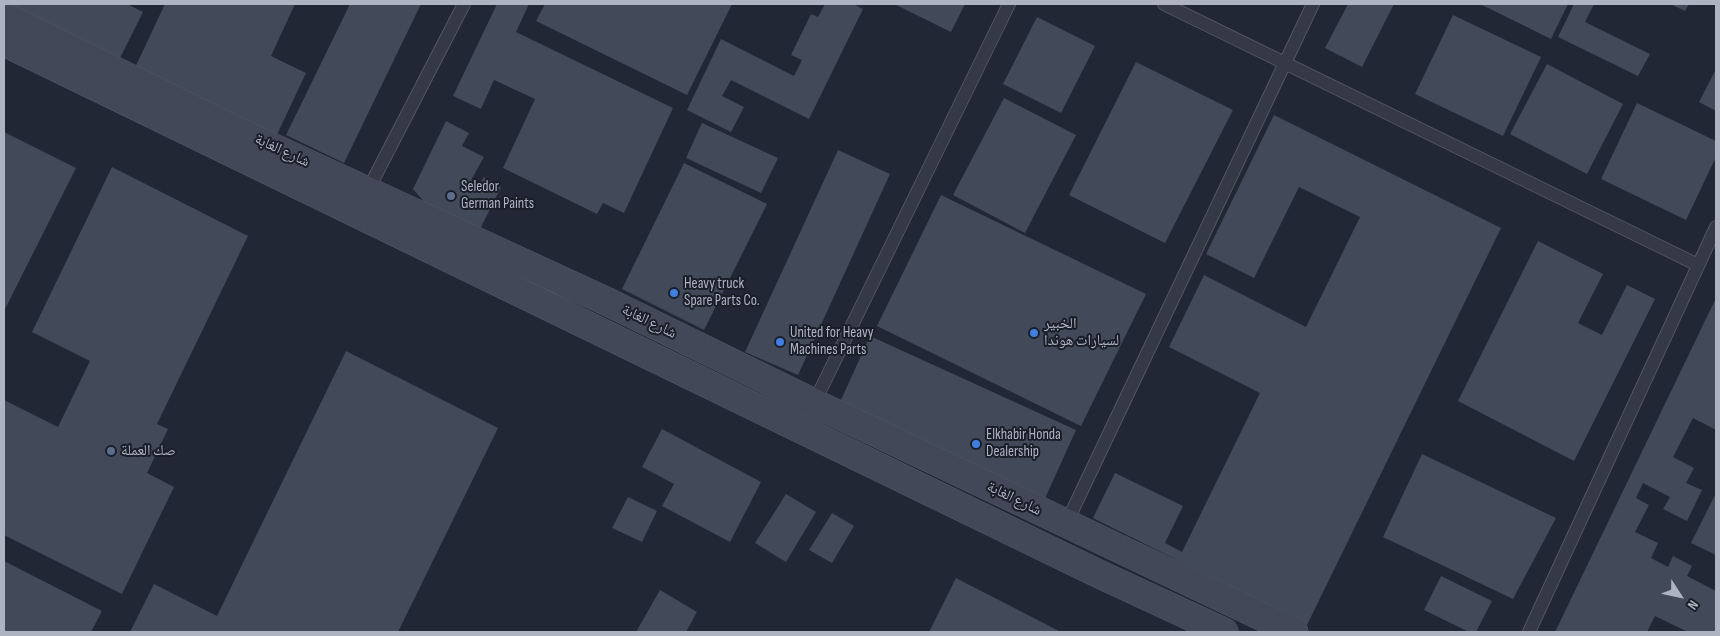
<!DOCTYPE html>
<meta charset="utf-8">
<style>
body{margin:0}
#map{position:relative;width:1720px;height:636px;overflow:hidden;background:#212734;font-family:"Sofia Sans Condensed",sans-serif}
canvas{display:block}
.frame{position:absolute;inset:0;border:5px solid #aeb3c2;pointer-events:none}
.north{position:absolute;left:1655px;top:571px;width:50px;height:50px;-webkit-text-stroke:4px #1a1e29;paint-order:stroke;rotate:125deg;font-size:14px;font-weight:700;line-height:20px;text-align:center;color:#aeb3c2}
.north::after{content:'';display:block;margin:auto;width:18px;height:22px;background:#aeb3c2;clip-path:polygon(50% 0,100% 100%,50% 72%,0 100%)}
</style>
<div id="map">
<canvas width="1720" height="636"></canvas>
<div class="frame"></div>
<div class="north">N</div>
</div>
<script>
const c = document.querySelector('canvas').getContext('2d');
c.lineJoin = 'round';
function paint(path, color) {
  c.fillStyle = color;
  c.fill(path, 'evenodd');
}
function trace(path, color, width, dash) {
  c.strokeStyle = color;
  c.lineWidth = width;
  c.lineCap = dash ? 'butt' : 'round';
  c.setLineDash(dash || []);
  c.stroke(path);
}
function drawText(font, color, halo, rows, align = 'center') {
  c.font = font + ' "Sofia Sans Condensed","Noto Naskh Arabic",sans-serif';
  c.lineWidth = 4;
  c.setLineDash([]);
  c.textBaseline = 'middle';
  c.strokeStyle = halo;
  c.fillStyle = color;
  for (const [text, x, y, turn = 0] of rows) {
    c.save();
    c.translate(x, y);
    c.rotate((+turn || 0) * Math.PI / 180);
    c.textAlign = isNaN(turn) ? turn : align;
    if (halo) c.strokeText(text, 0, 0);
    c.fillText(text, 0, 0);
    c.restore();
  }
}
const building = new Path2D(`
 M4,4H127L143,12L118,62Z
 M165,4H295L271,56L306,73L274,141L132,74Z
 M350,4H421L344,163L286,135Z
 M497,4H529L516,32L673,108L624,213L603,203L597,214L503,168L535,99L494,80L481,109L453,96Z
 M545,4H732L687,95L536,21Z
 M825,4H853L863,9L809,119L731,80L722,96L744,107L731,132L687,110L721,39L794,76L802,60L791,55L811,14L818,17Z
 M894,4H965L951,32Z
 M1348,4H1394L1362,67L1325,48Z
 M1480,4H1568L1551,39Z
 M1574,4H1594L1585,22L1650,54L1638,76L1558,37Z
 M1670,4H1689L1685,11Z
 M1453,15L1541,57L1503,136L1415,94Z
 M1037,17L1095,46L1061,113L1003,84Z
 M1136,62L1233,110L1165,243L1069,195Z
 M1547,64L1623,104L1587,174L1510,134Z
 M1716,69V111L1699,102Z
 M1004,98L1076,135L1025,233L953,195Z
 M1637,103L1716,141V157L1686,220L1601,179Z
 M1274,115L1501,228L1307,625L1093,518L1115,473L1183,506L1165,543L1182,552L1260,393L1169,347L1204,275L1306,327L1360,217L1299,187L1254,278L1206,254Z
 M446,121L469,133L462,146L484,157L471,180L479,185L484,177L501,187L480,229L425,203L413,189Z
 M702,123L778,158L761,193L686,158Z
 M4,132L76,168L4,311Z
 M838,150L890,174L798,375L745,352Z
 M684,163L767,204L704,330L622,289Z
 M112,167L248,236L157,424L168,429L147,473L174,487L122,594L4,535V400L58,427L90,361L32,332Z
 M941,195L1146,294L1081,426L877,326Z
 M1538,241L1603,274L1578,323L1602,335L1627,285L1655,299L1574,461L1458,401Z
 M1716,298V430L1693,418L1673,457L1694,468L1686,483L1702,490L1687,521L1663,509L1670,497L1643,483L1636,498L1649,505L1635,532L1658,543L1651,558L1668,567L1673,556L1692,566L1687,576L1716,591V632H1688L1655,616L1647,632H1555Z
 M870,336L1076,430L1042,505L836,411Z
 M346,351L498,428L398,632H130L154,584L217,616Z
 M662,429L761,482L730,542L662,506L674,484L642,467Z
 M1422,454L1556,518L1513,599L1383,537Z
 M1716,493V555L1691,543Z
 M786,494L816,512L786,562L755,543Z
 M628,497L657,511L642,542L612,528Z
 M832,513L854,526L832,563L809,550Z
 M4,561L102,611L91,632H4Z
 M1441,576L1492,601L1476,632H1469L1424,610Z
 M956,578L1061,632H929Z
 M660,590L697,612L686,632H636Z`);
const service = new Path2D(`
 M1164,4L1698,265
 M368,190L464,4
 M814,403L1009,4
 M1066,524L1313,4
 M1529,632L1716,227`);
const secondary = new Path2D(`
 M4,16L237,131L608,302L814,403L1294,632
 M4,42L1099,574L1224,632`);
const markers = [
 [451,196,5,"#5c6f8a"],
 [674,293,5,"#3f7fe0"],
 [1034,333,5,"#3f7fe0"],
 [780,342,5,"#3f7fe0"],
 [976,444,5,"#3f7fe0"],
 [111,451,5,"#5c6f8a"]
];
const streetNames = [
 ["شارع الغابة",282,151,25],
 ["شارع الغابة",649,322,26],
 ["شارع الغابة",1014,499,26]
];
const poiNames = [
 ["Seledor",461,187],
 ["German Paints",461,204],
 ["Heavy truck",684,284],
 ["Spare Parts Co.",684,301],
 ["الخبير",1044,324],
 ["لسيارات هوندا",1044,341],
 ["United for Heavy",790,333],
 ["Machines Parts",790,350],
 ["Elkhabir Honda",986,435],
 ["Dealership",986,452],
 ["صك العملة",121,451]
];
paint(building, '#424959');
trace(service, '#515663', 14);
trace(secondary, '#515663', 29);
trace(service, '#343945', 12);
trace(secondary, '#424858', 28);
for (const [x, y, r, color] of markers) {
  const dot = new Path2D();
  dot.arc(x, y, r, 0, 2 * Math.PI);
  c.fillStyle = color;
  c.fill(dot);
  trace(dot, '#1a1e29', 2);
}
drawText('15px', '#aeb3c2', '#1a1e29', streetNames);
drawText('15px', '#aeb3c2', '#1a1e29', poiNames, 'left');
</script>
